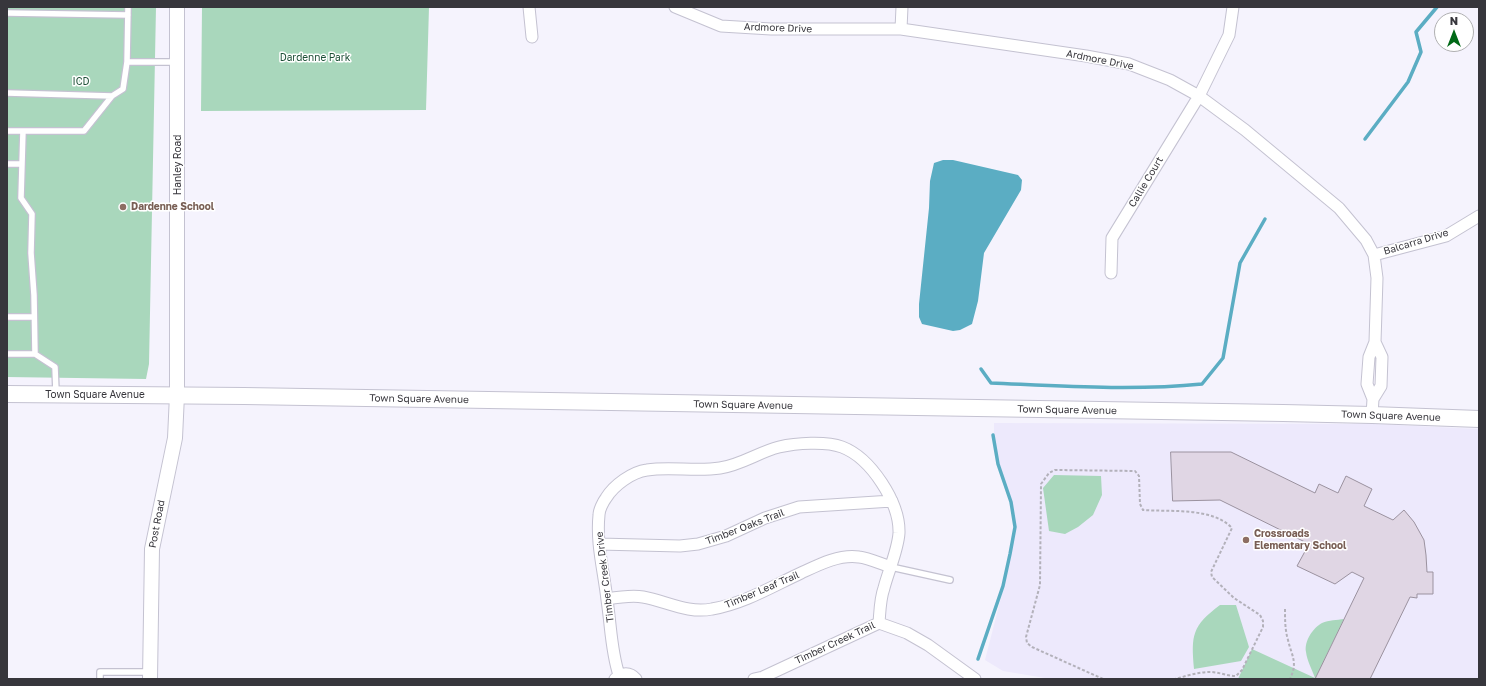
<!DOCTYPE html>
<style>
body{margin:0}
#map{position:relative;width:1486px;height:686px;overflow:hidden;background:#f5f3fd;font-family:"Golos Text",sans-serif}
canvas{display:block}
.frame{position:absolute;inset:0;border:8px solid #37363c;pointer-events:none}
.north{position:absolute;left:1434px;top:12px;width:40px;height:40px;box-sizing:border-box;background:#fff;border:1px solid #afafb1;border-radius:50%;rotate:0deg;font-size:11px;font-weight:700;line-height:16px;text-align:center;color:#37363c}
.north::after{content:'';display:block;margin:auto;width:14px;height:18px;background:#006917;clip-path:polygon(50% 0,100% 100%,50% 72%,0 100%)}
</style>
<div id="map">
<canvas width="1486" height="686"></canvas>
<div class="frame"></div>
<div class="north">N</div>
</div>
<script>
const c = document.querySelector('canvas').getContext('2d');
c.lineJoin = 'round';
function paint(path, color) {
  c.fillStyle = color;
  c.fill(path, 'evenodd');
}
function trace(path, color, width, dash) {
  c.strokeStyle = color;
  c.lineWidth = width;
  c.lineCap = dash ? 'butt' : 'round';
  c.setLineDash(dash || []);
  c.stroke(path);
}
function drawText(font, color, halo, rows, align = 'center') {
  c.font = font + ' "Golos Text",sans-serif';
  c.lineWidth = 3;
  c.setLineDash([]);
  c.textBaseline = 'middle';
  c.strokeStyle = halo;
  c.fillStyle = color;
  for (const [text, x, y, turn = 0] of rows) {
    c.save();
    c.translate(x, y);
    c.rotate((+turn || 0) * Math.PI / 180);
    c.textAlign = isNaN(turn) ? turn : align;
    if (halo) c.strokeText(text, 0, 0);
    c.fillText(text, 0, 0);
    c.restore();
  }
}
const built = new Path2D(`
 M994,423L1374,424L1479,429V679H1051L1003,671L985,660L1004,586L1015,527L1012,502L999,463L994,435Z`);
const green = new Path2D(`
 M7,7H156L149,364L146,379L7,377Z
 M202,7H429L426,110L201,111Z
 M1054,475L1101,476L1102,495L1093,515L1078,527L1065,534L1049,531L1043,488Z
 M1220,605H1236L1249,647L1241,661L1194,669C1191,635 1192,626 1220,605Z
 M1344,619L1315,679H1238L1252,649L1315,678C1312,669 1307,661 1306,652C1304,641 1313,628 1322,623C1329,620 1337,620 1344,619Z`);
const water = new Path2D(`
 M943,160H953L1018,175L1022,180L1021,190L984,253L978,301L972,324L960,330L953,331L922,324L919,317V304L929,208L930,181L934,163Z`);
const stream = new Path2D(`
 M1365,139L1408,82L1421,52L1416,32L1437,7
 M981,369L991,383C1061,386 1132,391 1202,384L1223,358L1240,263L1265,219
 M978,659L1003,586L1010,554L1015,527L1011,502L998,464L993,435`);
const building = new Path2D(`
 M1171,452H1231L1315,493L1319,484L1338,493L1346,476L1372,489L1364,506L1393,520L1404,510L1414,522L1424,540L1426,555L1427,572H1433V594H1417V598L1410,597L1370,679H1315L1364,578L1352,572L1335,584L1297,566L1309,544L1220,500L1173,501Z`);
const path = new Path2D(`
 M1285,609C1285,620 1285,630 1288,640C1292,657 1298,662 1290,679
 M1103,679L1032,647L1027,643L1026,637L1040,585L1041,484L1049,473L1055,470L1135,471L1139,476L1140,504L1143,510C1170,512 1212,507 1232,528L1211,572L1212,577L1234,598L1260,615L1263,621V627L1242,670L1236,676C1227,676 1219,672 1210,672C1198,672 1186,676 1175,679`);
const service = new Path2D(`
 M128,7L127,62H176
 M7,13L128,15
 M7,93L112,96L123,89L127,62
 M7,131H84L112,96
 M23,131L21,198L32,214L31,253L34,295L35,354
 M7,164H22
 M7,317H34
 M7,354H35L55,367L56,392
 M891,567L950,580
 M100,679V672H150`);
const minor = new Path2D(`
 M529,7L532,37
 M675,7L721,26L771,29H901L1086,56L1129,64L1170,80L1199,96L1245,130L1339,208L1366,240L1374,255L1377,278L1375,342L1369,357L1367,384L1373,399L1372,415
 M901,29L902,7
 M1374,255L1446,236L1479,216
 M1111,273L1112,238L1199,96L1229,35L1233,7
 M1373,399L1381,386L1382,357L1375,342
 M599,544L680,546L698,544L726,536L765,518L799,507L892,501
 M607,599C619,597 632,595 643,597C666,601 688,614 712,609C743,604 773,586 801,573C818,565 839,554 859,557C869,558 881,564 891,567
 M619,675C611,651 611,626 607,600C604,572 596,544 599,515C599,510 603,502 606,498C614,485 632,472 647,470C671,466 695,472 720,468C741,465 759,452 779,447C796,443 826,441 842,447C871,458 900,503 899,533C898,550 888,572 884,588C880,599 880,611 879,623
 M615,679C622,672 630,672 636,679
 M754,679L763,677L879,623L907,633L928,645L975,679`);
const tertiary = new Path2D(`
 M150,679L152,549L175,438L177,395V7`);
const secondary = new Path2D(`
 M7,394L244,396L1283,413L1372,415L1479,419`);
const markers = [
 [123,207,4,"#8d6e63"],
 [1246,540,4,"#8d6e63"]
];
const streetNames = [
 ["Ardmore Drive",778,28,2],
 ["Ardmore Drive",1100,60,11],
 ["Hanley Road",178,165,-90],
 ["Callie Court",1146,182,-59],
 ["Balcarra Drive",1416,242,-17],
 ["Town Square Avenue",95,395],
 ["Town Square Avenue",419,399,1],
 ["Town Square Avenue",743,405,1],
 ["Town Square Avenue",1067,410,1],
 ["Town Square Avenue",1391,416,2],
 ["Post Road",157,524,-79],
 ["Timber Oaks Trail",745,527,-21],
 ["Timber Creek Drive",605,577,-97],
 ["Timber Leaf Trail",762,590,-23],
 ["Timber Creek Trail",835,643,-25]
];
const parkNames = [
 ["Dardenne Park",315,58],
 ["ICD",81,82]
];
const educationNames = [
 ["Dardenne School",131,207],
 ["Crossroads",1254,534],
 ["Elementary School",1254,546]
];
paint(built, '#ede9fc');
paint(green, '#a9d7bc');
paint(water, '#5badc3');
trace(stream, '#5badc3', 3.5);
paint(building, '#e0d6e4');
trace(building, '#9b929f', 1);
trace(service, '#c4c2d1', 8);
trace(minor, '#c4c2d1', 13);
trace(tertiary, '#c4c2d1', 16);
trace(secondary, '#c4c2d1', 18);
trace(path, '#b3b1ba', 2, [3, 2]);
trace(service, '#fff', 5.5);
trace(minor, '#fff', 11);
trace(tertiary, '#fff', 14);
trace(secondary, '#fff', 16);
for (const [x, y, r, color] of markers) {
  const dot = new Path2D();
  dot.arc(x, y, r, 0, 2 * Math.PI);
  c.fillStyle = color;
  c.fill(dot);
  trace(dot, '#fff', 1.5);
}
drawText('10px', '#37363c', '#fff', streetNames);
drawText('10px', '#1e5037', '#fff', parkNames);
drawText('bold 10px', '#785e54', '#fff', educationNames, 'left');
</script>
